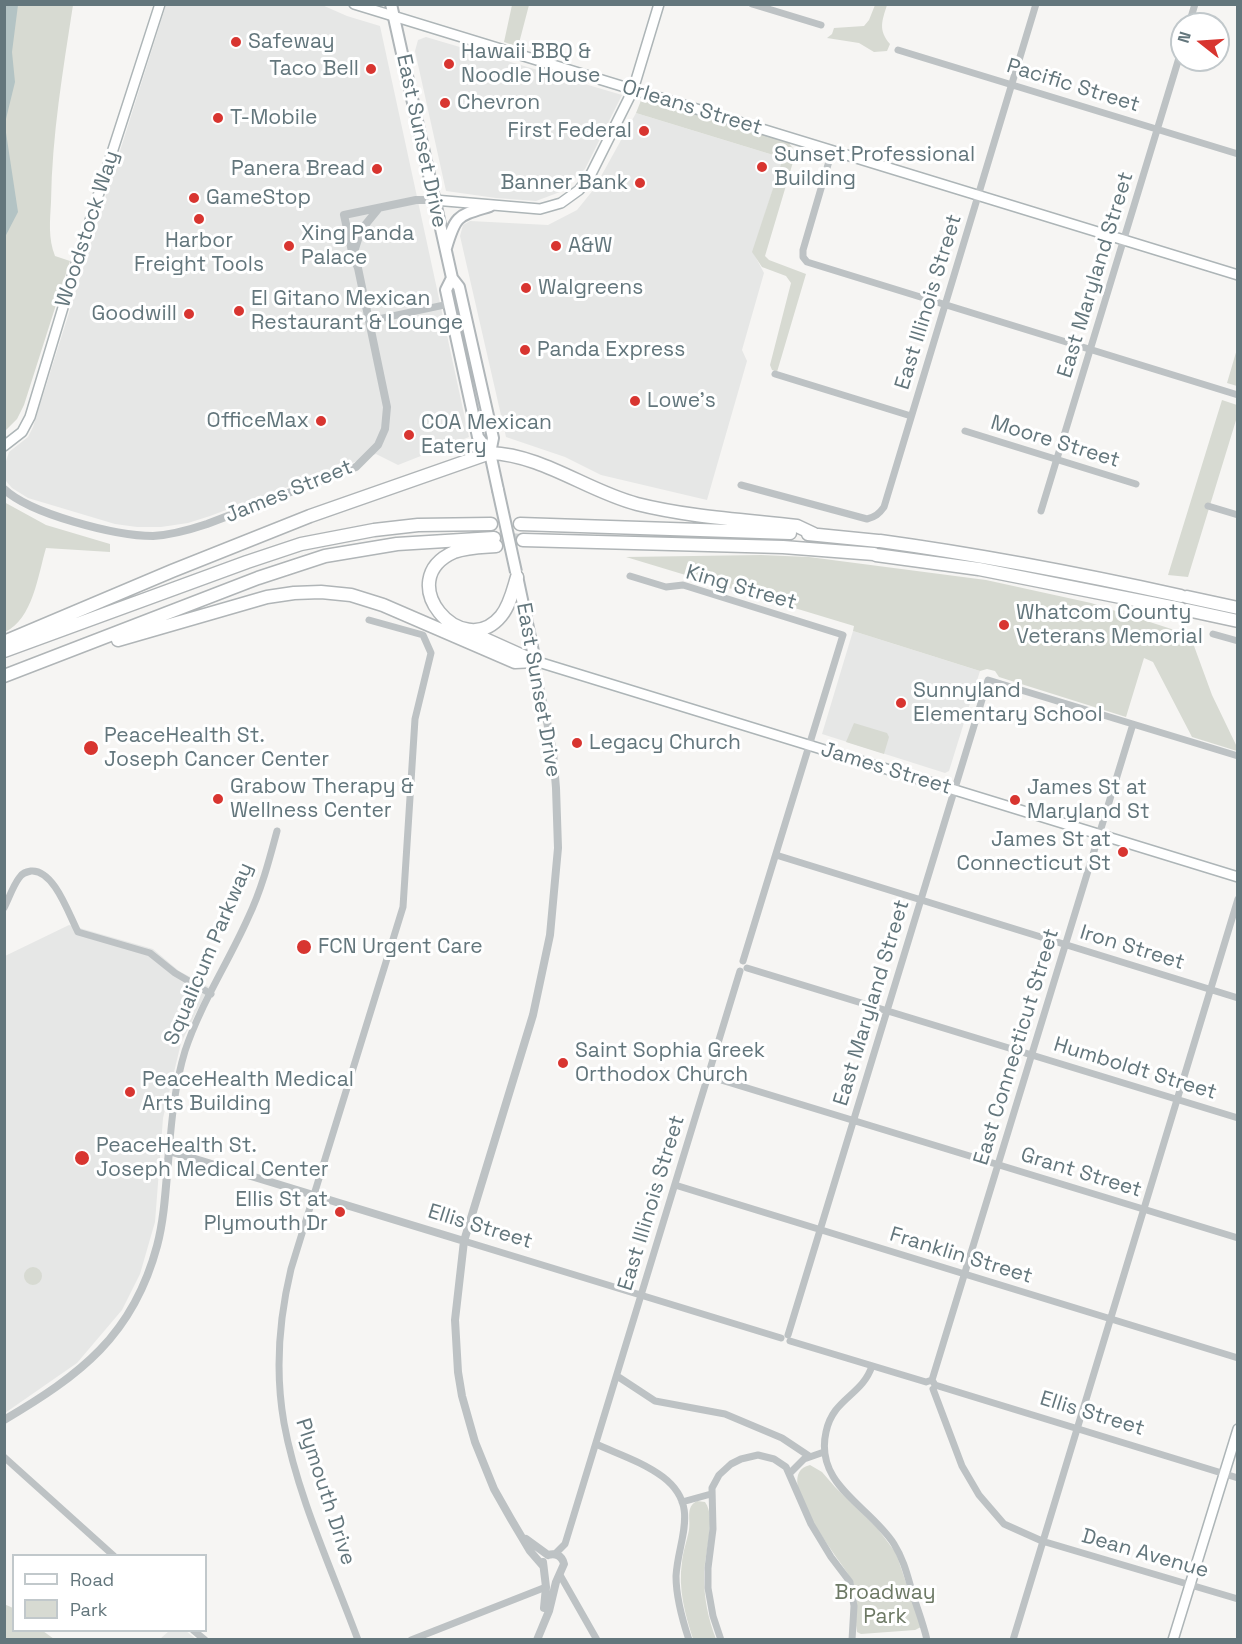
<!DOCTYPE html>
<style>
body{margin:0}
#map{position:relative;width:1242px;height:1644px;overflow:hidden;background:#f6f5f3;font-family:"Space Grotesk",sans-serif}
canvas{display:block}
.frame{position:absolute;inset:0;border:6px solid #63767c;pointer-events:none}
.legend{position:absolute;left:12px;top:1554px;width:195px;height:78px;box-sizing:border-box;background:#fff;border:2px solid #c1c8cb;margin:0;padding:8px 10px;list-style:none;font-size:18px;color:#63767c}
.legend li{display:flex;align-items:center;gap:12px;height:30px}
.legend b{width:30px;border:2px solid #c1c8cb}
.north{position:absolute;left:1170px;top:12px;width:60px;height:60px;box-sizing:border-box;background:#fff;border:2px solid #c1c8cb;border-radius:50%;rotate:287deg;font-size:16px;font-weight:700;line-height:24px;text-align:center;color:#63767c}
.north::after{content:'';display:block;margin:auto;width:21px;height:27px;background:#d83530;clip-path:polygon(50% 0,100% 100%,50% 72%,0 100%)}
</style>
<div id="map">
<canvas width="1242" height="1644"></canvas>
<div class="frame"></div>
<ul class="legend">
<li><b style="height:8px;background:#fff"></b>Road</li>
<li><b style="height:16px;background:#d7dad2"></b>Park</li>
</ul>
<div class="north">N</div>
</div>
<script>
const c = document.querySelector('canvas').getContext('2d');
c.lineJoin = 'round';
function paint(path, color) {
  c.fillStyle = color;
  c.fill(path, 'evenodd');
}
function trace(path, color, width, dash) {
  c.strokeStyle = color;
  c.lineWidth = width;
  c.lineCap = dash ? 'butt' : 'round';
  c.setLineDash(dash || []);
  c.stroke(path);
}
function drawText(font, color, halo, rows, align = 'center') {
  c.font = font + ' "Space Grotesk",sans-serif';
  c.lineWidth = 6;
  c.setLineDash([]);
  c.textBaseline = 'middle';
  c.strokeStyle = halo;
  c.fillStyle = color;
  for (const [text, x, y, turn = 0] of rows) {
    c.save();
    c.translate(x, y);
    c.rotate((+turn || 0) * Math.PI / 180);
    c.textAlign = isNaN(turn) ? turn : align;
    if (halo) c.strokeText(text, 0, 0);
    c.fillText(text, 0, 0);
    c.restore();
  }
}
const built = new Path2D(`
 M166,5H322L347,16L380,26L469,437L398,465L376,454L210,516L188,523L161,527H137L115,524L28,498L12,488L6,481L4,467L9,452L28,437L33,427Z
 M426,37L622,95L585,169L560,192L536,201L496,198L446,191L415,51L418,40Z
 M636,113L783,158L753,252L764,273L742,350L747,361L707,500L601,475L565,457L506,437L460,236L463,225L470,221L548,225L577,210L594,189Z
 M853,631L980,671L949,771L945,773L822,734Z
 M69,925L153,949L179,971L209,987L181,1043L163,1118L155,1222L140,1274L122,1310L77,1363L5,1413V956Z
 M169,1631H186L196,1639H160Z`);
const green = new Path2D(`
 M5,5H73C63,70 52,135 51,202C50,221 48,238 55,256L70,261L24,405L17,419L5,431Z
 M512,5H529L518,47L504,42Z
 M875,5H887C882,21 878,30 890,44L887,51L874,52L859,43L827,38L832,34L834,28L864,26L869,20Z
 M642,98L788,142L796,152L765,256L769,260L806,274L777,372L772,370L770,365L791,283L786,276L762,267L752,252L783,158L636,113Z
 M1237,349L1238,386H1237L1227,383Z
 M1222,400L1237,405V417L1188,577L1168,575Z
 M4,502L46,525L110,544V552L46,548C38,575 33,619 5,632Z
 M761,555L809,557L986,580L1091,603L1190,635L1212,695L1237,747V751L1192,737L1153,662L1144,658L1126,717L999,677L995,671L987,669L980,671L853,631L854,626L626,557Z
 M854,723L887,733L889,737L884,754L846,742Z
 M24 1276a9 9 0 1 1 18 0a9 9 0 1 1-18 0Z
 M810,1465L822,1472L835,1487L878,1529L896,1553L921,1627L915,1630L861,1634L857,1632C854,1615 860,1598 853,1582C846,1566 767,1475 810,1465Z
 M697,1501L705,1502C717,1518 704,1556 704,1576C704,1598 708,1619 716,1639H693C685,1614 678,1589 682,1562C683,1551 687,1541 689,1530C691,1519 685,1507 697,1501Z
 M4,1604L13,1608L14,1630L43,1631L54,1639H5Z`);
const water = new Path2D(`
 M5,4L18,5L12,52L15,82L5,123Z
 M5,126L18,212L5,237H4Z`);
const motorwayTunnel = new Path2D(`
 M494,538L523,540`);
const minor = new Path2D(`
 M752,4L821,25
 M1189,24L1195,4
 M898,50L1238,154
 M832,151L803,250V257L807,262L1238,395
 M369,321L449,304
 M775,374L911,416
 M965,431L1136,484
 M741,485L867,519C875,517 879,514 884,507L1036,4
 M1208,506L1238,515
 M1041,511L1182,48
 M630,576L666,587L683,585L843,635L743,961
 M1213,634L1238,641
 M776,855L1238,998
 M4,908C9,898 13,886 19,878C22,873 26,872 31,871C54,869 69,915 78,932L150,953L175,973L211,994
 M747,968L1238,1118
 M708,1076L1238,1238
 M169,1151C172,1117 175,1084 185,1051C200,1005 228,963 248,918C261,891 269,861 277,831
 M675,1185L1238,1358
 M464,1241L781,1338
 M788,1335L988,680L1238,756
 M790,1341L926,1382L932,1380L935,1385L1238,1478
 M872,1366C862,1396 833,1398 826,1432C814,1485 870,1506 894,1544C906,1563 909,1584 916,1604C920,1616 924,1627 927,1640
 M617,1376L655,1401L725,1414L782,1438L809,1456
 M932,1380L1133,724
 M933,1389L962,1466L979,1495L1004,1524L1042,1541L1238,1599
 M596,1444C618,1454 643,1462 663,1477C701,1506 678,1539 676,1576C676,1598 682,1619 689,1640
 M4,1457L114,1556
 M790,1473L804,1459L824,1452
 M682,1502L711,1494
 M555,1554L565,1544L740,971
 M560,1575L597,1640
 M193,1630L205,1640
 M358,1640C332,1570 297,1495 284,1423C275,1372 279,1319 291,1269L403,907L415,719L431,653L423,635L369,620
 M411,1640L546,1587
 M721,1640L713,1616L708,1588V1568L713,1529L712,1488L719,1475L731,1464L741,1459L758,1455L774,1459L786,1467L811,1524L831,1557L850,1582L854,1606L852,1640
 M1013,1640L1238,899`);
const tertiary = new Path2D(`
 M353,255L361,230L379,208
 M4,489C30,514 116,536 153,536C171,535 189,530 207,524L356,467L378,445L385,429L387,407L358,268L353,256L344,215L416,200H434
 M535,661L553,752L556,788L558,848L550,935L533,1015L464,1241L455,1320L458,1372L462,1396L475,1442L494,1489L511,1519L530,1551L543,1566
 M4,1420C80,1375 133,1336 157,1246C165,1216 166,1182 169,1151L464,1241
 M526,1539L548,1555
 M543,1562L546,1587L544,1608
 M537,1640L549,1611L556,1582L564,1564C562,1555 555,1553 548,1555`);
const secondary = new Path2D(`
 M354,4L1238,275
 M434,200L540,209L561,203L579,190L590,176L633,90L659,4
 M4,446L22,432L30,417L77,261L160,4
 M535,661L1238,877
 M1173,1640L1238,1429`);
const primary = new Path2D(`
 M391,4L452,278L459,287L493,438L490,453L498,490
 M446,248C456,214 458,216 490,206
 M452,278L446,290L478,437L490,453
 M517,576L535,661`);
const motorway = new Path2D(`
 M520,524L790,533
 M808,534L878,541
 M523,540L783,547L874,554
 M880,541C982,555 1081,574 1181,596
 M496,546C482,547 467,547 454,552C391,580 462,663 501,616C510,605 513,590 517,577
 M876,555L979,569L1181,609
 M1187,597L1238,608
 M1187,610L1238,621
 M465,630L534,661
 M118,640L267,597L294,593L321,592L351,595L383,605L515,662L535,661
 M4,642L172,571L310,516L490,453C543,455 587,491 637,504C689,517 744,520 797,526L814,534
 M4,651L247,562L301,544L374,530L418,525L491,524
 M4,676L258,578L325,556L397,544L494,538`);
const primaryBridge = new Path2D(`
 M498,490L516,572`);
const markers = [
 [236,42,6,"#d83530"],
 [449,64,6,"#d83530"],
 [371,69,6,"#d83530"],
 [445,103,6,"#d83530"],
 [218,118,6,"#d83530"],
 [644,131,6,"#d83530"],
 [762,167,6,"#d83530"],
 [377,169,6,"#d83530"],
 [640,183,6,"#d83530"],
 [194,198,6,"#d83530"],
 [199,219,6,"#d83530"],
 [289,246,6,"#d83530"],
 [556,246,6,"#d83530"],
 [526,288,6,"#d83530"],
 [239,311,6,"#d83530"],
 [189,314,6,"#d83530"],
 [525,350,6,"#d83530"],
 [635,401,6,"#d83530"],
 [321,421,6,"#d83530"],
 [409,435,6,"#d83530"],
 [1004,625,6,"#d83530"],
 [901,703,6,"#d83530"],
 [577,743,6,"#d83530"],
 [91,748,8,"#d83530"],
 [218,799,6,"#d83530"],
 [1015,800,6,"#d83530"],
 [1123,852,6,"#d83530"],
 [304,947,8,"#d83530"],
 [563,1063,6,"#d83530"],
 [130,1092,6,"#d83530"],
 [82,1158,8,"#d83530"],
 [340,1212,6,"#d83530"]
];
const poiNames = [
 ["Safeway",248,42],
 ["Hawaii BBQ &",461,52],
 ["Noodle House",461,76],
 ["Taco Bell",359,69,"right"],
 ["Chevron",457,103],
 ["T-Mobile",230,118],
 ["First Federal",632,131,"right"],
 ["Sunset Professional",774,155],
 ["Building",774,179],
 ["Panera Bread",365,169,"right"],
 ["Banner Bank",628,183,"right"],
 ["GameStop",206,198],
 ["Xing Panda",301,234],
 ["Palace",301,258],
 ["Harbor",199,241,"center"],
 ["Freight Tools",199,265,"center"],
 ["A&W",568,246],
 ["Walgreens",538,288],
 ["El Gitano Mexican",251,299],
 ["Restaurant & Lounge",251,323],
 ["Goodwill",177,314,"right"],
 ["Panda Express",537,350],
 ["Lowe's",647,401],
 ["OfficeMax",309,421,"right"],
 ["COA Mexican",421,423],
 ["Eatery",421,447],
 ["Whatcom County",1016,613],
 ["Veterans Memorial",1016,637],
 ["Sunnyland",913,691],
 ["Elementary School",913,715],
 ["PeaceHealth St.",104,736],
 ["Joseph Cancer Center",104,760],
 ["Legacy Church",589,743],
 ["Grabow Therapy &",230,787],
 ["Wellness Center",230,811],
 ["James St at",1027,788],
 ["Maryland St",1027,812],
 ["James St at",1111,840,"right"],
 ["Connecticut St",1111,864,"right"],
 ["FCN Urgent Care",318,947],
 ["Saint Sophia Greek",575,1051],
 ["Orthodox Church",575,1075],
 ["PeaceHealth Medical",142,1080],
 ["Arts Building",142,1104],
 ["PeaceHealth St.",96,1146],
 ["Joseph Medical Center",96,1170],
 ["Ellis St at",328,1200,"right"],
 ["Plymouth Dr",328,1224,"right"]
];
const streetNames = [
 ["Pacific Street",1073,86,17],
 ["Orleans Street",692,108,17],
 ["East Sunset Drive",421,141,78],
 ["Woodstock Way",88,229,-72],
 ["East Maryland Street",1096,275,-73],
 ["East Illinois Street",929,302,-73],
 ["Moore Street",1055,442,17],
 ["James Street",289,492,-22],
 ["King Street",741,588,16],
 ["East Sunset Drive",538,690,80],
 ["James Street",886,769,17],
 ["Iron Street",1132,948,17],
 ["Squalicum Parkway",209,954,-67],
 ["East Maryland Street",872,1003,-73],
 ["East Connecticut Street",1017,1047,-73],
 ["Humboldt Street",1135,1069,17],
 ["Grant Street",1081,1173,17],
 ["East Illinois Street",652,1203,-73],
 ["Ellis Street",480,1227,17],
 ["Franklin Street",961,1256,17],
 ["Ellis Street",1092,1414,17],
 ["Plymouth Drive",325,1492,72],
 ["Dean Avenue",1145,1554,16]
];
const parkNames = [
 ["Broadway",885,1593],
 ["Park",885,1617]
];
paint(built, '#e6e7e6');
paint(green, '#d7dad2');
paint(water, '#b3c3c4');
trace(motorwayTunnel, '#d1d5d5', 12, [12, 6]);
trace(secondary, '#adb5b7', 12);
trace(primary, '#b0b6b9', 14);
trace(motorway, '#b0b5b7', 15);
trace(minor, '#bdc2c4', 7);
trace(tertiary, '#bdc2c4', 8);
trace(secondary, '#fff', 9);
trace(primary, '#fff', 10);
trace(motorway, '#fff', 12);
trace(primaryBridge, '#b0b6b9', 14, []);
trace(primaryBridge, '#fff', 10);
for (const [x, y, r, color] of markers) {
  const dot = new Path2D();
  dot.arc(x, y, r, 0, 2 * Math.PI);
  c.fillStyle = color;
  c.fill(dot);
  trace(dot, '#fff', 2);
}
drawText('21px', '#63767c', '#fff', poiNames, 'left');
drawText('21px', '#63767c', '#fff', streetNames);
drawText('21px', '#6d7965', '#fff', parkNames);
</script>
